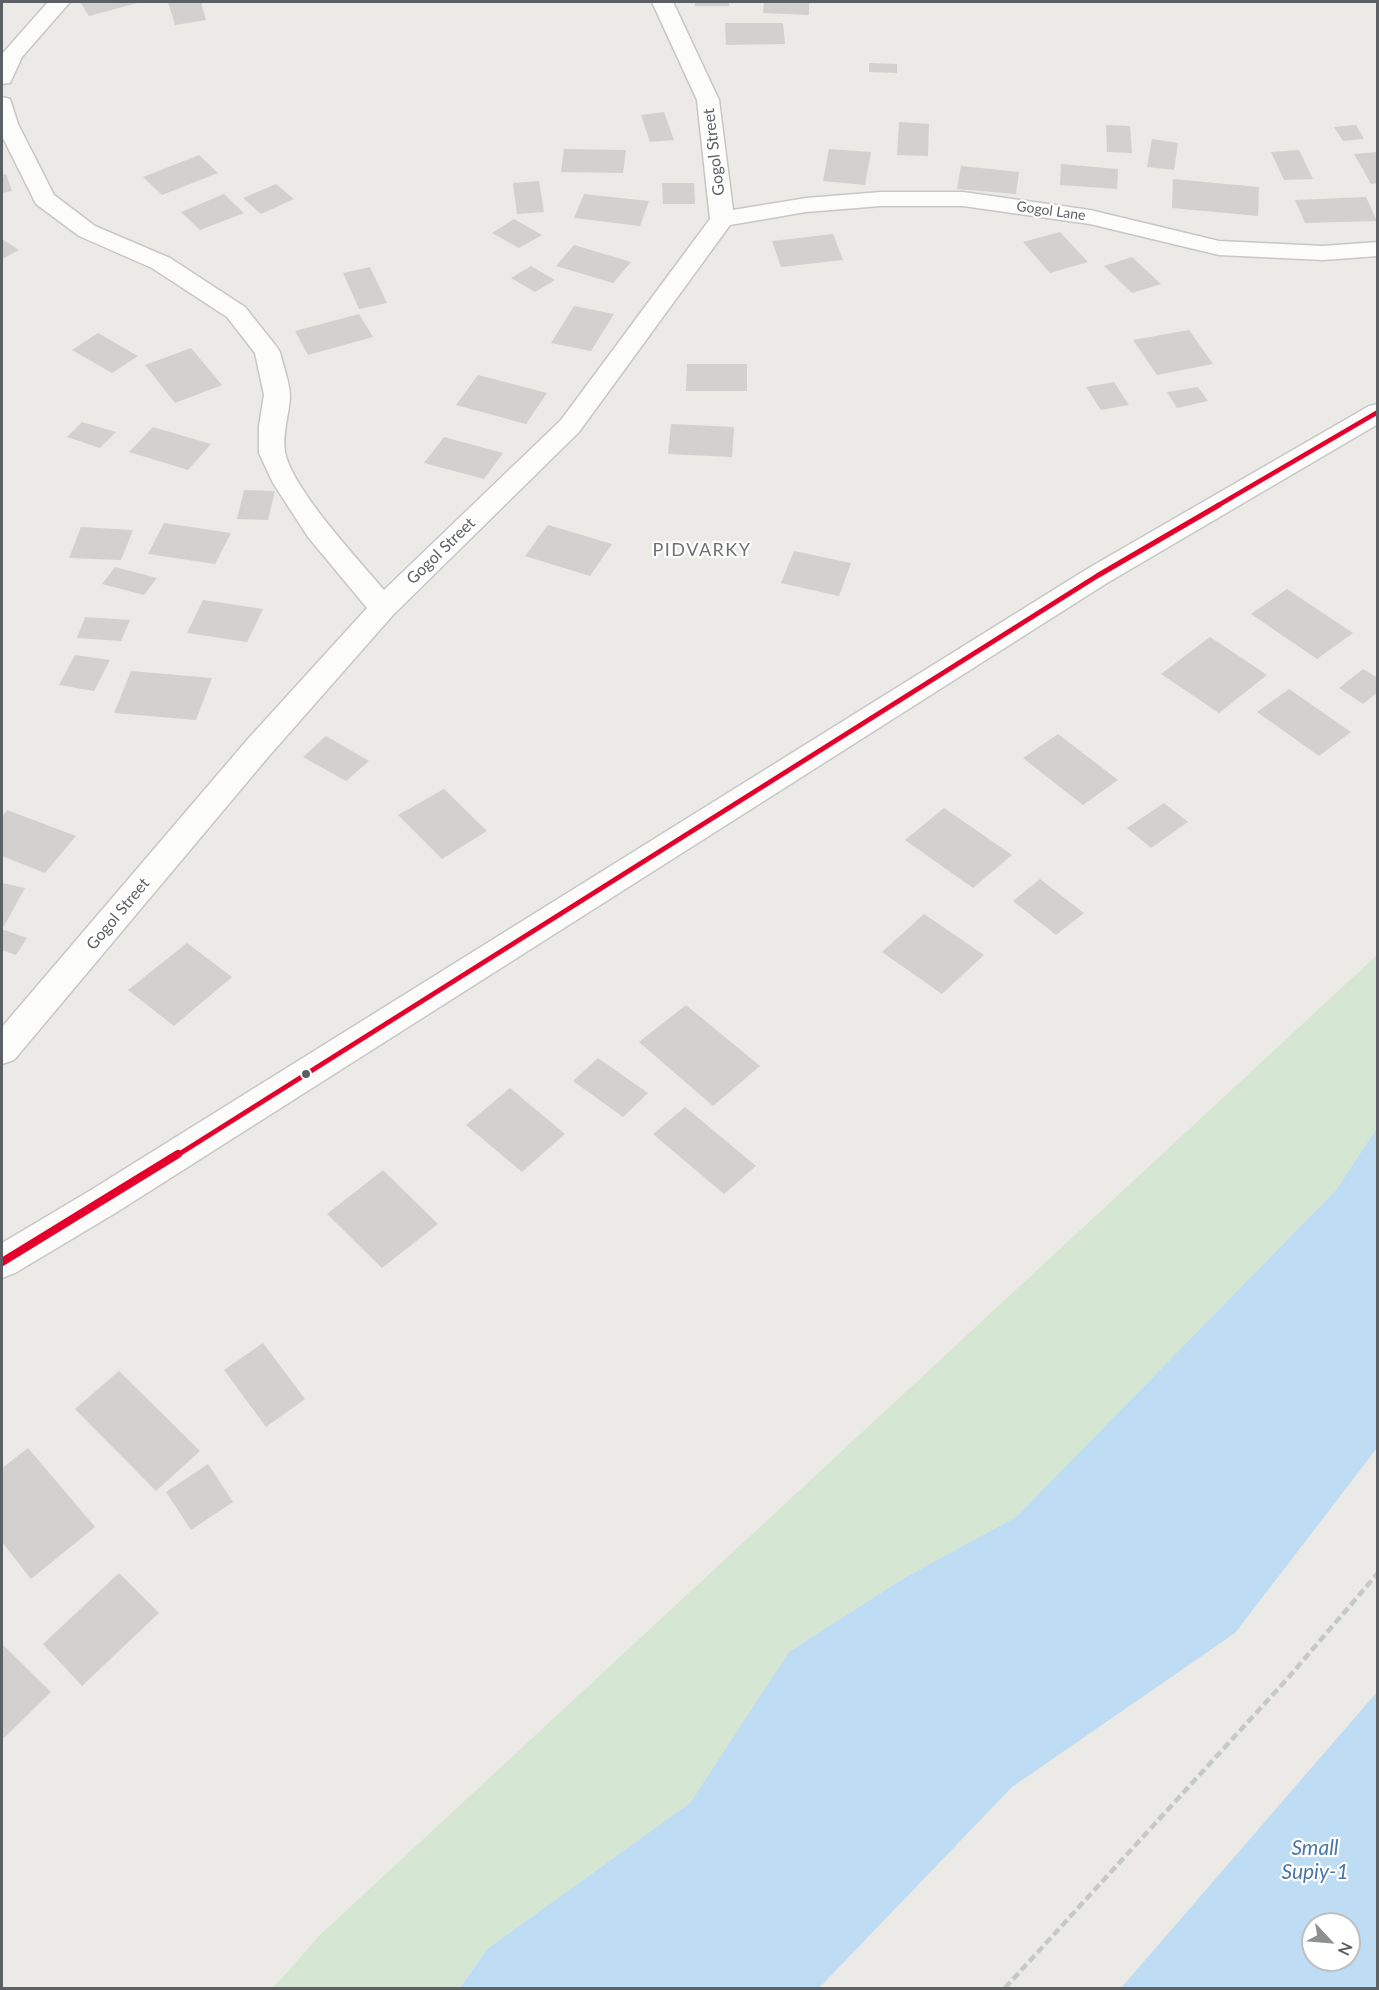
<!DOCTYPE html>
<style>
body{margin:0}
#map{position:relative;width:1379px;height:1990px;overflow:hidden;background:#ebeae6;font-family:Lato,sans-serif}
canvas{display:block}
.frame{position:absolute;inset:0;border:3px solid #5c6064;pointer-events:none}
.north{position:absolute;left:1301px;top:1912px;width:60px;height:60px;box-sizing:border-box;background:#fff;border:2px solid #bebfc1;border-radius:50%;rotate:116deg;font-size:16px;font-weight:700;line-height:24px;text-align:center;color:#5c6064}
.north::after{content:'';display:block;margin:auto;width:21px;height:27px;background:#8e9092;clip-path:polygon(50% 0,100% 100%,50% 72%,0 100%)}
</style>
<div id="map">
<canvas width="1379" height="1990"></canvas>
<div class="frame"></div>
<div class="north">N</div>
</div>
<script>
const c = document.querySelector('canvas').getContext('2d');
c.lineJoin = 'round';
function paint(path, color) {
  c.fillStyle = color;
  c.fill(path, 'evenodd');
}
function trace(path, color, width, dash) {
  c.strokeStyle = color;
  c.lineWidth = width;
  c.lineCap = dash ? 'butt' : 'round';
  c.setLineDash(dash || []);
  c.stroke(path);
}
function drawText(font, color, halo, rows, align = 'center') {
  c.font = font + ' Lato,sans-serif';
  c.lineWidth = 4.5;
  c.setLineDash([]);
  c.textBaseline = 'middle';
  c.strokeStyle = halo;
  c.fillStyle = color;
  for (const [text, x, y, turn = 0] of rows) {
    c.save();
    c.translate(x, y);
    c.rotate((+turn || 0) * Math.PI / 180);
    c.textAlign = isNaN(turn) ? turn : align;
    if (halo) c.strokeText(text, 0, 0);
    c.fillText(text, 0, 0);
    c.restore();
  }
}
const green = new Path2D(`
 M1377,955V1128L1336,1190L1016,1517L904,1578L789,1652L690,1803L487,1949L460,1988H273L321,1934Z`);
const water = new Path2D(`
 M1377,1128V1448L1235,1633L1012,1787L819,1988H460L487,1949L690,1803L789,1652L904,1578L1016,1517L1336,1190Z
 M1377,1692V1988H1121ZM1313,1924H1349V1960H1313Z`);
const building = new Path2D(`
 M80,2H141L89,16Z
 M168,2H201L206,20L175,25Z
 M695,2H729V6H695Z
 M764,2H809V15L763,13Z
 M725,23H783L785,44L726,45Z
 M869,63L897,64V73L869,72Z
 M664,112L674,140L650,142L641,115Z
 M899,122L929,124L928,156L897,155Z
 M1106,125L1130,126L1132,153L1107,152Z
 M1356,125L1364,139L1343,141L1334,127Z
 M1152,139L1178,143L1174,170L1147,167Z
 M564,149L626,150L623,173L561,172Z
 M829,149L871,152L865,185L823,181Z
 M1299,150L1313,179L1284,180L1271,152Z
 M1378,152V183L1371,184L1354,154Z
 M199,155L218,173L162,195L143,177Z
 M1061,164L1118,169L1117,189L1060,185Z
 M961,166L1019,172L1016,194L957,189Z
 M6,174L12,191L2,193V175Z
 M1173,179L1259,187L1258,216L1172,208Z
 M539,181L544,212L517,214L513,183Z
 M662,183H694L695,204H663Z
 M276,184L294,199L261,214L243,198Z
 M224,194L244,213L200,230L181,212Z
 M584,194L649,201L640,226L574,218Z
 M1366,197L1377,221L1305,223L1295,200Z
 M514,219L542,235L519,248L492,233Z
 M1060,232L1088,262L1050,273L1023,242Z
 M833,234L843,260L781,267L772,241Z
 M2,239L19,250L2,259Z
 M574,245L631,262L613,283L556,266Z
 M1132,257L1161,284L1132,293L1104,266Z
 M531,266L555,280L535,292L511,278Z
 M370,267L387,303L359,309L343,273Z
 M574,306L614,314L591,351L551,343Z
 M359,314L373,337L308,355L295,331Z
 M1189,330L1213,364L1157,375L1133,340Z
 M98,333L138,356L112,373L72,350Z
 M191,348L222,385L175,403L145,365Z
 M687,364H747V391H686Z
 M478,375L547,393L526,424L456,405Z
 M1114,382L1129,405L1101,410L1086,387Z
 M1198,387L1208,401L1177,408L1167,392Z
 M82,422L116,432L100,448L67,437Z
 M671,424L734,427L732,457L668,454Z
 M153,427L211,444L188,470L129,452Z
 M444,437L503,453L484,479L424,463Z
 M244,490L275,491L268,520L237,519Z
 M164,523L231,533L215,564L148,554Z
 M548,525L612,544L590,576L525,556Z
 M81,527L133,530L121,560L69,558Z
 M794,551L851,563L839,596L781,583Z
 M115,567L157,578L144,595L102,584Z
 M1287,589L1353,633L1317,659L1251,614Z
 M203,600L263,609L247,642L187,633Z
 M85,617L130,620L121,641L77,638Z
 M1210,637L1267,675L1219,713L1161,674Z
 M75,655L110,660L94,691L59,685Z
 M1363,669L1378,678V692L1363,704L1339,688Z
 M131,671L212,678L196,720L114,713Z
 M1289,689L1351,732L1319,756L1257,712Z
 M1058,734L1118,780L1083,805L1023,758Z
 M326,736L369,761L346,781L303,757Z
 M444,789L487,831L442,859L398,815Z
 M1164,803L1188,822L1151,848L1127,828Z
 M944,808L1012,855L973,888L905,840Z
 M7,810L76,836L45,873L2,856V817Z
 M1040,879L1084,913L1056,935L1013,901Z
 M2,883L25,888L4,926H2Z
 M924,914L984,955L942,994L882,952Z
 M2,929L27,938L16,955L2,950Z
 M187,943L232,977L174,1026L128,990Z
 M686,1005L760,1066L713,1106L639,1042Z
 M598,1058L648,1093L623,1117L573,1081Z
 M510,1088L565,1134L522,1172L466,1125Z
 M685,1107L756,1166L724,1194L653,1134Z
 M383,1170L438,1224L382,1268L327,1214Z
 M263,1343L305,1399L266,1427L224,1370Z
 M119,1371L200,1451L156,1491L75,1409Z
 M28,1448L95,1527L31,1579L2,1542V1468Z
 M208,1464L233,1502L191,1530L166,1492Z
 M119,1573L159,1613L82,1686L43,1644Z
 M2,1644L51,1692L4,1738L2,1736Z`);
const path = new Path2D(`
 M1005,1988L1288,1678L1378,1573`);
const minor = new Path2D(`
 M48,2H70L22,57L10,83L2,84V54Z
 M652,2H673L719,100L733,210L806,198L881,192H963L1090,210L1219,241L1323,246L1378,242V256L1323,260L1219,255L1090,224L963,206H881L806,212L730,225L579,432L393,615L269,756L14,1060L2,1064V1027L247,740L367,608L308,537L273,483L259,453V426L264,395L255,353L227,317L152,268L79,236L36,204L2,136V97L10,99L18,124L54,195L95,226L170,258L245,307L276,346L280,352C283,366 290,383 290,397C289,415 282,434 285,452C292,489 359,560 384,590L561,420L710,219L697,100Z`);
const secondary = new Path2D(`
 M1378,404V424L1107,583L117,1212L15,1273L2,1278V1243L91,1190L1087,569L1369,406Z`);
const bus1Far2 = new Path2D(`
 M1217,506L1378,412`);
const bus1Far1 = new Path2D(`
 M176,1156L1097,576L1219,505`);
const bus1 = new Path2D(`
 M2,1262L178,1154`);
const markers = [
 [306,1074,5,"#5c6064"]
];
const farStreetnames = [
 ["Gogol Lane",1051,211,8]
];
const streetNames = [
 ["Gogol Street",714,152,-97],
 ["Gogol Street",441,551,-44],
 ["Gogol Street",118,914,-50]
];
const neighbourhoodNames = [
 ["PIDVARKY",702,550]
];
const nearWaternames = [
 ["Small",1315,1848],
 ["Supiy-1",1315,1872]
];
paint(green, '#d5e6d3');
paint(water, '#bedcf3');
paint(building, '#d2d1cf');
trace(minor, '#c7c7c7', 3);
trace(secondary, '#c7c7c7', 3);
trace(path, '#c5cac8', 4.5, [8, 4]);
paint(minor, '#fcfcfb');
paint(secondary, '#fcfcfb');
trace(bus1Far2, '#e4002b', 4.5);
trace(bus1Far1, '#e4002b', 5);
trace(bus1, '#e4002b', 8);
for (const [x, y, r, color] of markers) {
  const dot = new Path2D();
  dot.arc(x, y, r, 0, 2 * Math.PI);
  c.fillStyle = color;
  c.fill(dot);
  trace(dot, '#fff', 2);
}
drawText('14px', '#5c6064', '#fff', farStreetnames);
drawText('16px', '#5c6064', '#fff', streetNames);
c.letterSpacing = '1.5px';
drawText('18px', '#6d7176', '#fff', neighbourhoodNames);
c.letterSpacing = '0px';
drawText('italic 21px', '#4977a8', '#fff', nearWaternames);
</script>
